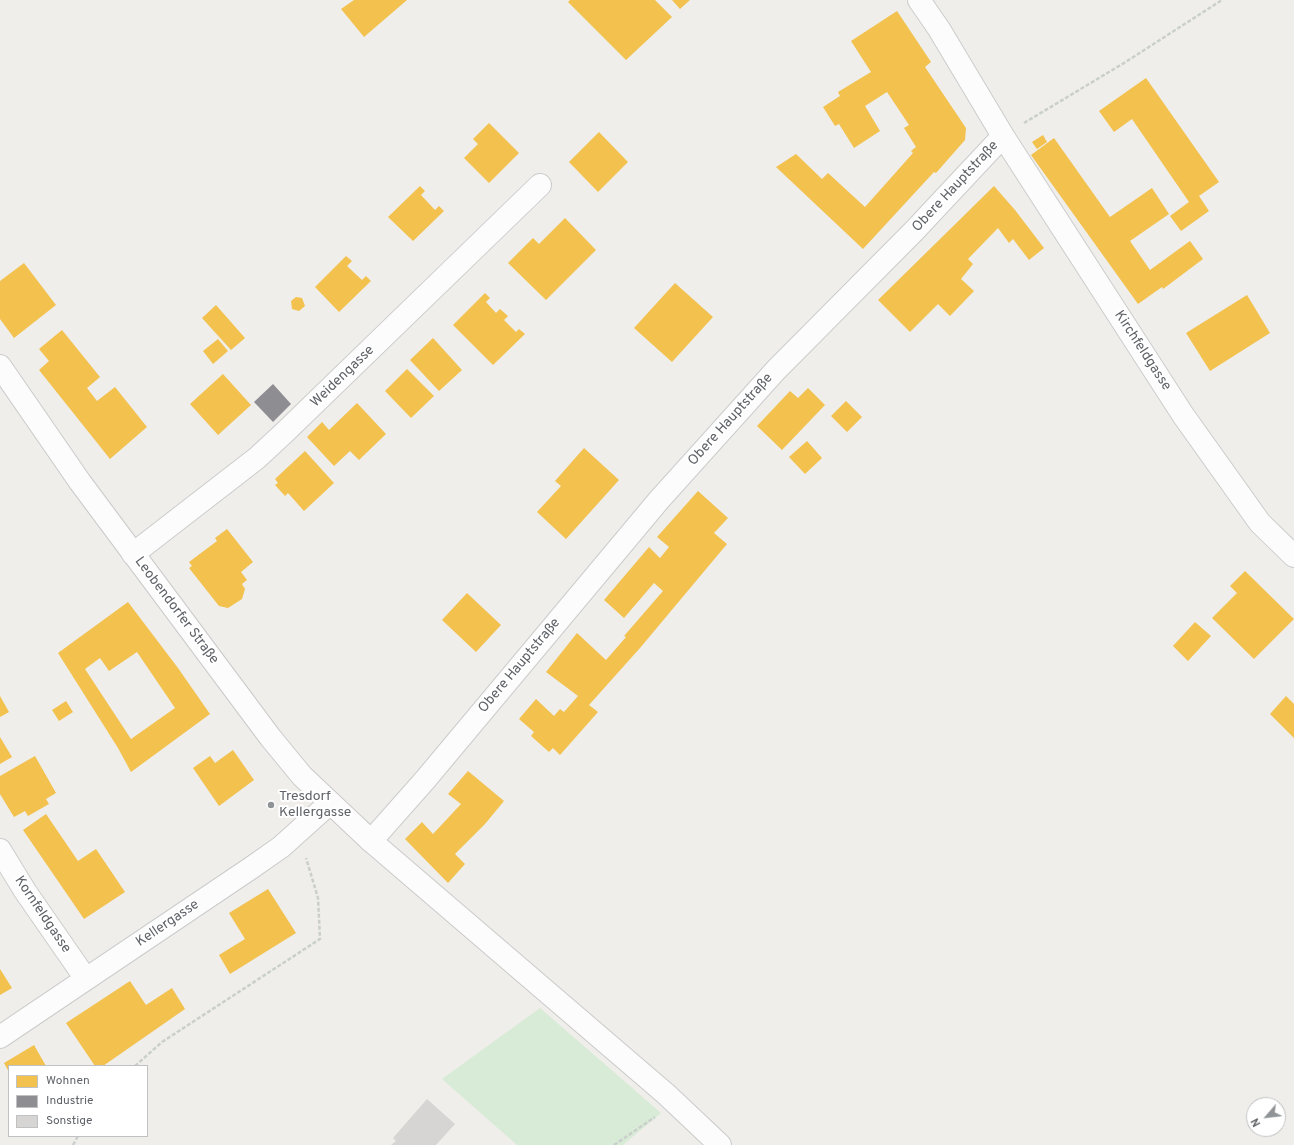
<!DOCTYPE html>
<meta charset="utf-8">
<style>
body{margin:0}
#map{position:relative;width:1294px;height:1145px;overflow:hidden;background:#efeeea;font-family:Overpass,sans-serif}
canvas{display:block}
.legend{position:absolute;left:8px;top:1065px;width:140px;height:72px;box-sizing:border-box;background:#fff;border:1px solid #bfc1c3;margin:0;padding:5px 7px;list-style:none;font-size:12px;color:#5f6368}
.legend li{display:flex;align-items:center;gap:8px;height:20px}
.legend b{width:20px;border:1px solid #bfc1c3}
.north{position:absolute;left:1246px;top:1097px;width:40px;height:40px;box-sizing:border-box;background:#fff;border:1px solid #bfc1c3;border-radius:50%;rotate:242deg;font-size:11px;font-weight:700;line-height:16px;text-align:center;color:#5f6368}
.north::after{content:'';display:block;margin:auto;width:14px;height:18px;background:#919496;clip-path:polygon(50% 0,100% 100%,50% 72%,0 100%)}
</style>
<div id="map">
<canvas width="1294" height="1145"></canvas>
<ul class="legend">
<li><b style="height:11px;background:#f2c14e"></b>Wohnen</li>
<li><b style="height:11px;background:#8d8d92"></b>Industrie</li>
<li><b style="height:11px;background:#d6d5d3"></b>Sonstige</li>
</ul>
<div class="north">N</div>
</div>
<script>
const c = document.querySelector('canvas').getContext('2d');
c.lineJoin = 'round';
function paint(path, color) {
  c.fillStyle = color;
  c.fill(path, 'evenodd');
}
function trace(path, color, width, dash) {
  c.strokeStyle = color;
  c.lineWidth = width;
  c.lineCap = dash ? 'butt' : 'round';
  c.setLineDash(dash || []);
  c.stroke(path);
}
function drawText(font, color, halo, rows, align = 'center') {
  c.font = font + ' Overpass,sans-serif';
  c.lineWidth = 4;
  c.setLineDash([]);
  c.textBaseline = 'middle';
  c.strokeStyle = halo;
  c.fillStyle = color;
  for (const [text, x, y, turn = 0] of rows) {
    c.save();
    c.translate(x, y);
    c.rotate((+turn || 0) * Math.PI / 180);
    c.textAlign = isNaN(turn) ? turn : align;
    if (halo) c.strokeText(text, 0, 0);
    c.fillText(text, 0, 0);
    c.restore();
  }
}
const green = new Path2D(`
 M540,1008L661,1113L623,1145H517L442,1079Z`);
const homes = new Path2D(`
 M354,0H407L364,37L341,9Z
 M570,0H655L672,17L626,60L568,2Z
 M672,0H690L680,9Z
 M897,11L931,62L925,67L966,128L965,140L936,173L934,172L863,249L776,167L796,154L822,179L828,173L865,207L913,153L911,151L916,147L904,128L909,125L887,92L865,106L880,131L854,148L839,124L835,126L823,107L840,96L838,92L871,72L851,41Z
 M1146,78L1219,182L1199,196L1209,211L1181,231L1170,216L1189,202L1132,119L1114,132L1099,111Z
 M489,123L519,153L489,183L464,158L478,144L473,139Z
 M599,132L628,162L598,192L569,162Z
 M1043,135L1047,142L1037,149L1032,142Z
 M1054,138L1110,217L1152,188L1169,214L1130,241L1150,270L1190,241L1203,259L1163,289L1162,287L1138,304L1031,155Z
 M420,186L425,191L421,195L435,210L439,206L444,211L413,241L388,217Z
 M994,186L1015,210L1044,248L1029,260L1013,239L1009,243L998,228L968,259L973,264L961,279L974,291L950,316L938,304L910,332L878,300Z
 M565,218L596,250L546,300L508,263L533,238L539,244Z
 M346,256L352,261L347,266L362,280L366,276L371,281L339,312L315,287Z
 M24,263L56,305L14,338L0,319V281Z
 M675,283L713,317L672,362L634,328Z
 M485,293L490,298L486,302L496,313L500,309L508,316L504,320L516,332L519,329L525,334L493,365L453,325Z
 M1247,295L1270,333L1210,371L1186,333Z
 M296,297L302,298L305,306L299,311L292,309L291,301Z
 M216,305L245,338L231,350L202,318Z
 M62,330L100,377L87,388L97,401L115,387L147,427L110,459L39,370L49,361L39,349Z
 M433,338L462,370L439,391L410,360Z
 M218,339L228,351L213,364L203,351Z
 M407,369L434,396L411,418L385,391Z
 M223,374L251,405L218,435L190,404Z
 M808,388L825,405L782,450L757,426L790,391L798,398Z
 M846,401L862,417L847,432L831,416Z
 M357,403L386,434L359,460L350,451L334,466L307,437L322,422L329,430Z
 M807,441L822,458L805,474L789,457Z
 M584,448L619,480L566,539L537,512L561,486L555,481Z
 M305,451L334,483L304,511L288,493L285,496L275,485L278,483L275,479Z
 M698,491L728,518L714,533L727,544L640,648L589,705L598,712L560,755L553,748L549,752L531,736L534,732L519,719L536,699L554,716L560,709L564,712L578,696L546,672L577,633L606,660L626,637L624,636L663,591L654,583L624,618L604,600L649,547L660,558L669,547L657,537Z
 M227,529L253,562L241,572L247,580L242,584L245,589L242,599L228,608L219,606L189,568L192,566L189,562L217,541L215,538Z
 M1245,571L1294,619L1254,659L1212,618L1237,593L1230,586Z
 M467,593L501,625L476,652L442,620Z
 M128,602L178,668L210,714L131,772L118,748L58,653ZM137,652L175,708L131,739L85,669L100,658L109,671Z
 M1195,622L1211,636L1188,661L1173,646Z
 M0,696L9,712L0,717Z
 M1286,696L1294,704V738L1270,714Z
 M66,701L73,712L59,721L52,710Z
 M0,737L12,757L0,764Z
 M233,750L254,780L219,806L193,768L210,756L215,763Z
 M35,756L56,793L46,799L49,804L28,816L25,811L14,817L0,794V776Z
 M468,771L504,801L485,824L455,854L465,864L448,883L405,839L422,822L433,834L461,804L448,794Z
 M46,814L78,861L96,849L125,892L84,919L23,830Z
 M268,889L296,933L230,974L219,955L245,939L229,913Z
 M0,969L12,988L0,995Z
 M130,981L146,1005L172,988L185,1009L103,1066H95L66,1023Z
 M34,1045L46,1066H9V1072L4,1063Z`);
const industry = new Path2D(`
 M273,384L291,404L273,422L254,402Z`);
const building = new Path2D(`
 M427,1099L455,1124L436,1145H391L396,1141L393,1138Z`);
const path = new Path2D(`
 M1024,123L1124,63L1222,0
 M135,1066L162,1042L320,939L318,898L306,858
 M73,1145L78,1136
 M614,1145L655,1117`);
const street = new Path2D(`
 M919,0L939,29L1003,136L1183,415L1260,523L1294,556
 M133,554L257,458L285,432L540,185
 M371,841L425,780L659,500L776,370L914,231L1003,136
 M0,850L25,891L86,979
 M0,1037L251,868L281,847L330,803`);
const secondary = new Path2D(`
 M0,366L80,482L270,737L302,776L371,841L666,1094L720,1145`);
const markers = [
 [271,805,4,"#919496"]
];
const streetNames = [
 ["Obere Hauptstraße",956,187,-47],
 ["Kirchfeldgasse",1142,351,57],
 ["Weidengasse",343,377,-44],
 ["Obere Hauptstraße",731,420,-48],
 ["Leobendorfer Straße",176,611,53],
 ["Obere Hauptstraße",520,666,-50],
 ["Kornfeldgasse",42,915,56],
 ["Kellergasse",168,924,-34]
];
const poiNames = [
 ["Tresdorf",279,797],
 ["Kellergasse",279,813]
];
paint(green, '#d8ebd6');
paint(homes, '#f2c14e');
paint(industry, '#8d8d92');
paint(building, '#d6d5d3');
trace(street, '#cbcccc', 24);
trace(secondary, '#cacacb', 24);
trace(path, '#cacfcc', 2.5, [4, 2]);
trace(street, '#fdfcfc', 22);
trace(secondary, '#fdfcfc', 22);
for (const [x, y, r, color] of markers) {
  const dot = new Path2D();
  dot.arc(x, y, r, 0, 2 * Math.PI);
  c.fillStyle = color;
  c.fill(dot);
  trace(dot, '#fff', 1.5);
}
drawText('14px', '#5f6368', '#fff', streetNames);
drawText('14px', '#5f6368', '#fff', poiNames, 'left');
</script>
